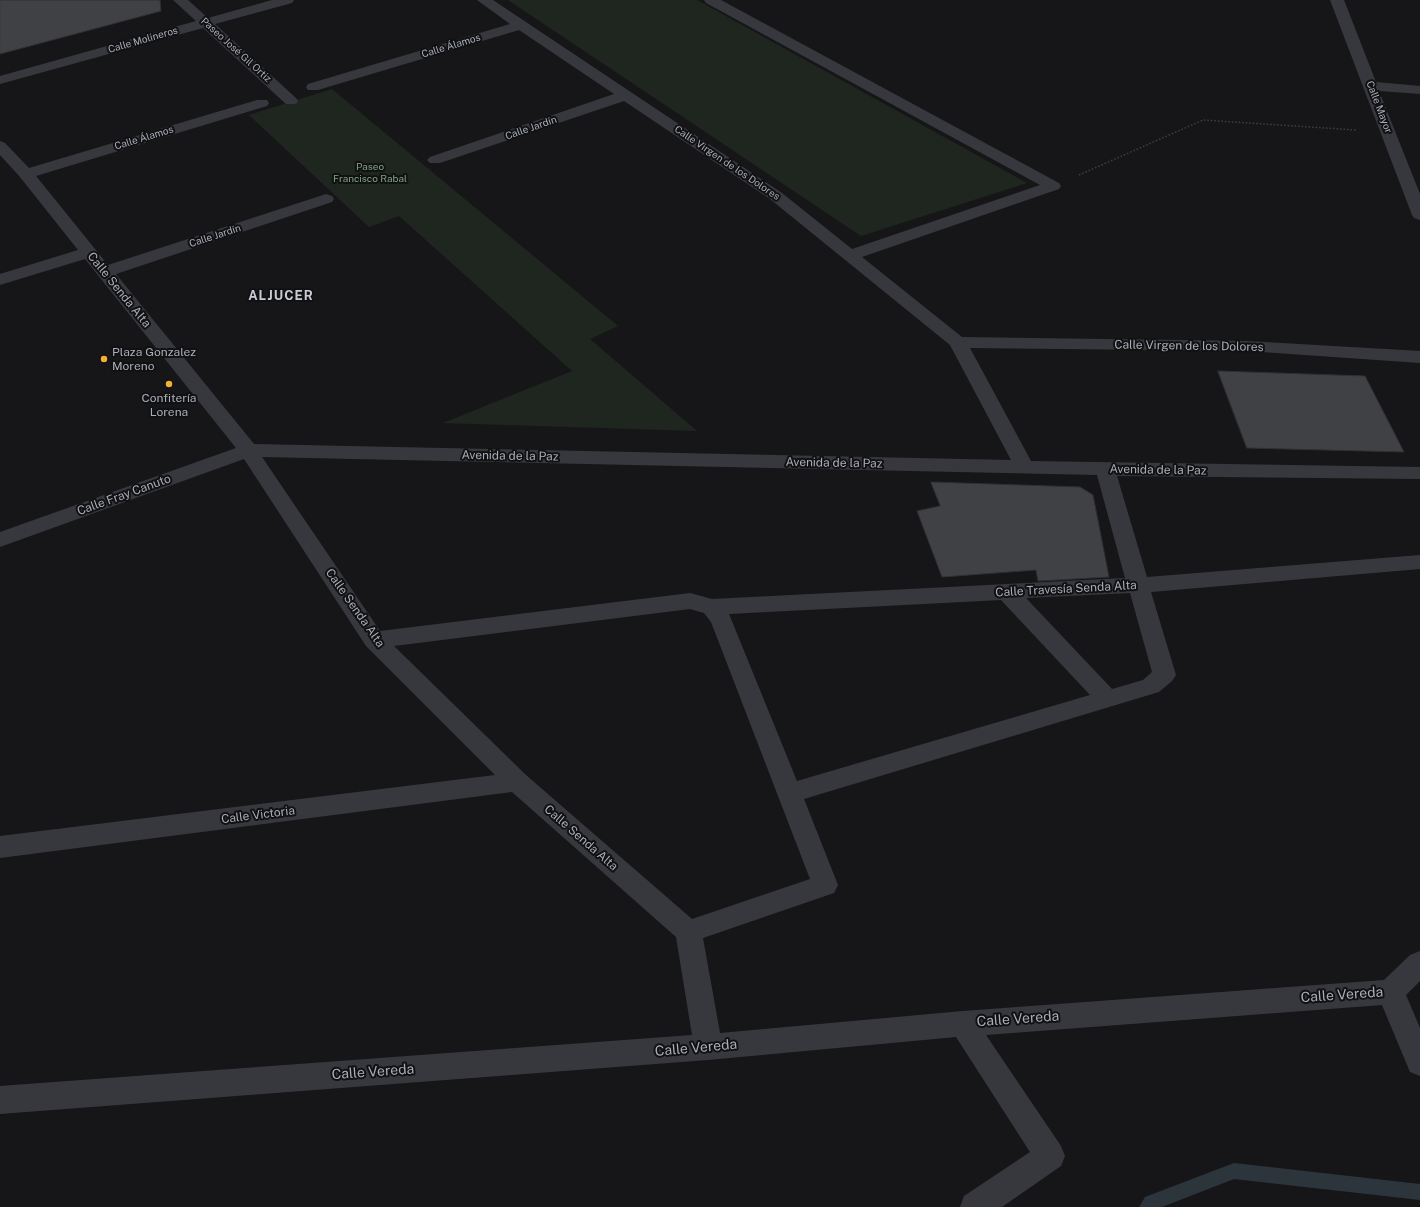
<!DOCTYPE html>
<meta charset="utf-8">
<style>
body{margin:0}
canvas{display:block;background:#161618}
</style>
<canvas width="1420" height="1207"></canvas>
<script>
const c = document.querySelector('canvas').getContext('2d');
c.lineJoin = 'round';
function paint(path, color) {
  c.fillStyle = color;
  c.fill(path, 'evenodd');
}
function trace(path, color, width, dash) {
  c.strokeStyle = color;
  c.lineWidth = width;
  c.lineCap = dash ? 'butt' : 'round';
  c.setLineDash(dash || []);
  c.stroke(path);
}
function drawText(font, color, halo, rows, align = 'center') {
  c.font = font + ' "Public Sans",sans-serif';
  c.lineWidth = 4;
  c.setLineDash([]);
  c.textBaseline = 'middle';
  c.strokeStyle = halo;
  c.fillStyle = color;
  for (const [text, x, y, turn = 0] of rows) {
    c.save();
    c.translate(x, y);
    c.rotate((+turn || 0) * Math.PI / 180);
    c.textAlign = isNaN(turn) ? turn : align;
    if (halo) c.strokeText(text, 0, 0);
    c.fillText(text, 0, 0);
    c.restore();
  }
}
const green = new Path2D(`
 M508,0H697L1027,183L861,236Z
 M332,89L618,326L590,339L697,431L443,423L572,371L399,216L369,227L249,115Z`);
const stream = new Path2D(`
 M1234,1163L1420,1184V1200L1234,1179L1162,1207H1139L1145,1197Z`);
const building = new Path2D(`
 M0,0H160L161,11L0,54Z
 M1218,371L1365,376L1404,452L1247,448Z
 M931,482L1080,487L1093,495L1109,577L1038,581L1036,570L942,577L917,511L940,506Z`);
const path = new Path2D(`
 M1079,175L1203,120L1356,130`);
const minor = new Path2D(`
 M173,0H188L208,18L272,0H294L292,3L215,24L296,98L298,101L296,104H286L203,28L0,84V76L196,21Z
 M477,0H493L782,193L852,249L1040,185L706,3L704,0H721L1059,183L1061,186L1059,189L862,257L962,337L1247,341L1420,351V363L1247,351L970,348L1031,461L1420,467V479L1117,476L1147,577L1420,555V569L1151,592L1176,675L1172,681L1159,692L804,799L838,885L834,893L703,938L720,1033L963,1011L1384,980L1410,955L1420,951V981L1406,995L1420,1028V1076L1410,1072L1382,1005L986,1035L1061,1146L1065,1156L1061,1166L1002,1207H960L964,1196L1030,1152L956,1037L708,1060L0,1114V1086L692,1035L676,937L512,792L0,858V836L495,775L366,646L244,459L0,547V532L236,448L85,259L0,285V274L78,250L20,177L0,155V141L5,143L29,168L257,100H267L269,103L267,106L36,176L108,265L320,196L326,194L332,196L334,199L332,202L116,274L254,444L1011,460L950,345L770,199L624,101L440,163H430L427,160L430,157L614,94L519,30L318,90H308L306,87L308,84L510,24ZM262,457L1097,475L1125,578L712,599L690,593L380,631ZM1130,593L1152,672L1143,680L1112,689L1026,598ZM1001,600L1090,695L797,781L729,614ZM690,609L704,613L711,622L810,879L692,919L526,775L394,646Z
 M1330,0H1344L1376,82L1420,86V94L1379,91L1420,194V220L1414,218L1412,215Z`);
const markers = [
 [104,359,4,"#f2b134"],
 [169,384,4,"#f2b134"]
];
const farStreetnames = [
 ["Calle Molineros",143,40,-16],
 ["Calle Álamos",451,46,-17],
 ["Paseo José Gil Ortiz",236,50,42],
 ["Calle Mayor",1379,107,69],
 ["Calle Jardín",531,128,-19],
 ["Calle Álamos",144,138,-17],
 ["Calle Virgen de los Dolores",727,163,34],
 ["Calle Jardín",215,236,-18]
];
const farParknames = [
 ["Paseo",370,167],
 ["Francisco Rabal",370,179]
];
const streetNames = [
 ["Calle Senda Alta",119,290,51],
 ["Calle Virgen de los Dolores",1189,346,1],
 ["Avenida de la Paz",510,456,1],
 ["Avenida de la Paz",834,463,1],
 ["Avenida de la Paz",1158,470,1],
 ["Calle Fray Canuto",124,495,-20],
 ["Calle Travesía Senda Alta",1066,589,-3],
 ["Calle Senda Alta",355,608,55],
 ["Calle Victoria",258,815,-7],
 ["Calle Senda Alta",581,838,41]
];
const poiNames = [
 ["Plaza Gonzalez",112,352],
 ["Moreno",112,366],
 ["Confitería",169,398,"center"],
 ["Lorena",169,412,"center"]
];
const farDistrictnames = [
 ["ALJUCER",281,296]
];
const nearStreetnames = [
 ["Calle Vereda",1342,995,-4],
 ["Calle Vereda",1018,1019,-4],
 ["Calle Vereda",696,1048,-5],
 ["Calle Vereda",373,1072,-4]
];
paint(green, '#1e261f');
paint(stream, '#2c353c');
paint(building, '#404145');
trace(building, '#303034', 1);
trace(path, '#3d3f44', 1.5, [1.5, 2]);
paint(minor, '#37383d');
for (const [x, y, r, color] of markers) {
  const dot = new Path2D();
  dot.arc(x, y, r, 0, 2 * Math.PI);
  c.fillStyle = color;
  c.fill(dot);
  trace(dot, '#111113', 1.5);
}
drawText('10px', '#a8adb8', '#111113', farStreetnames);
drawText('10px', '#7fa381', '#111113', farParknames);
drawText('12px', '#a8adb8', '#111113', streetNames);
drawText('12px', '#a8adb8', '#111113', poiNames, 'left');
c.letterSpacing = '1px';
drawText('bold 13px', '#c9ccd4', '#111113', farDistrictnames);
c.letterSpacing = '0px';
drawText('14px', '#a8adb8', '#111113', nearStreetnames);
</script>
